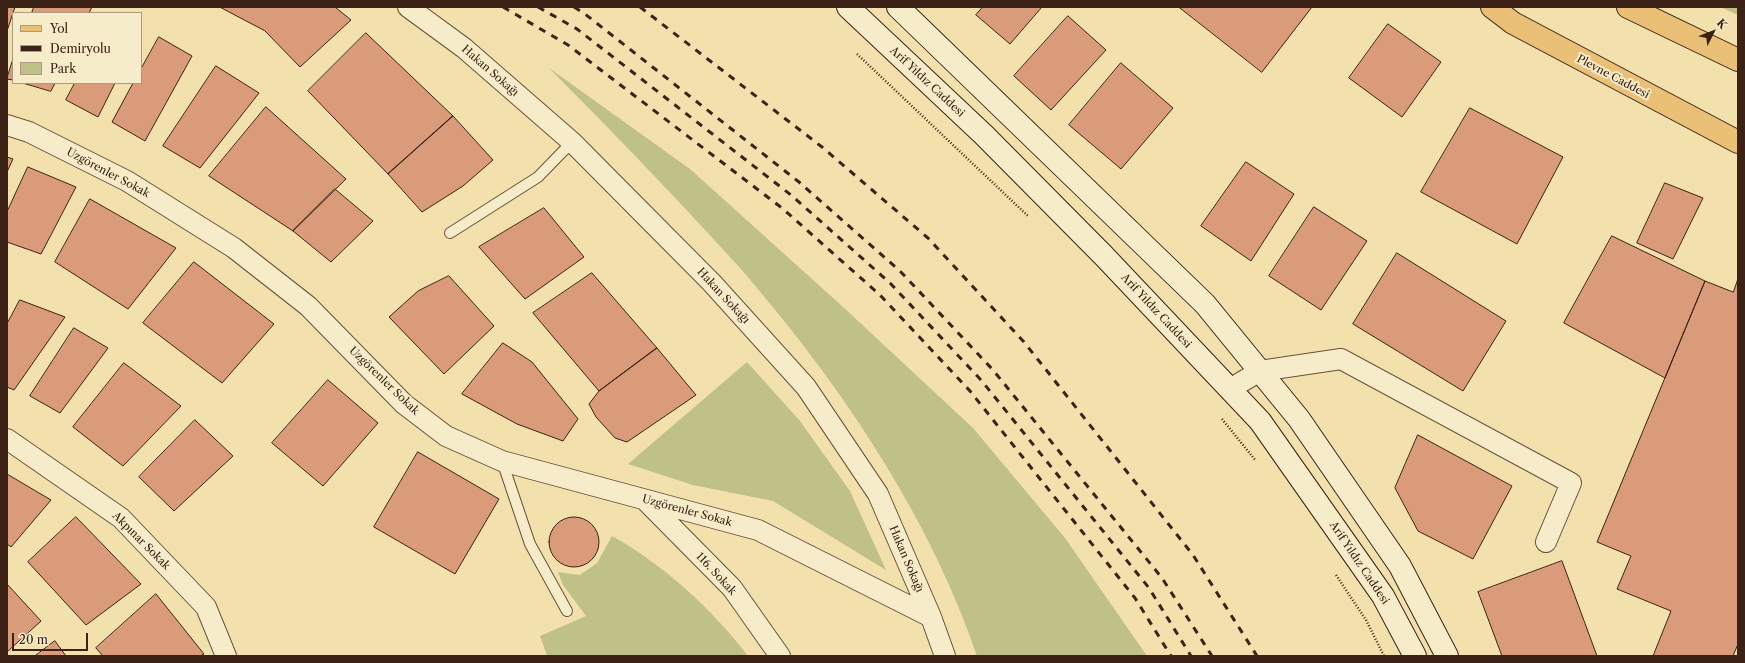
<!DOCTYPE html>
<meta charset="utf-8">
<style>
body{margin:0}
#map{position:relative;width:1745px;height:663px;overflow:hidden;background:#f2e1ad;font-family:"Libre Caslon Text",serif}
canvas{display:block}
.frame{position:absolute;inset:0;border:8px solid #3c2117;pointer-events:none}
.legend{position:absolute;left:12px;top:12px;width:130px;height:72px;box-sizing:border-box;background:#f7ecca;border:1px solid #ac9b82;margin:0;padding:5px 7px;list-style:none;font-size:12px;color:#3c2117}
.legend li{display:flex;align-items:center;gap:8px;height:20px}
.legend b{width:20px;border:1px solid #ac9b82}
.north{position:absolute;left:1693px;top:12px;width:40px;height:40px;-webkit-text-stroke:3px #f7ecca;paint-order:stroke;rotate:48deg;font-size:11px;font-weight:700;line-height:16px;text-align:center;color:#3c2117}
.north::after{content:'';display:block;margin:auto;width:14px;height:18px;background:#3c2117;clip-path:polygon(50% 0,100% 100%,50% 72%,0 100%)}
.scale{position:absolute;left:12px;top:633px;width:76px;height:18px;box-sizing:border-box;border:2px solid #3c2117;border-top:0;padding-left:5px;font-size:12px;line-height:14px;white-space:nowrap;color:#3c2117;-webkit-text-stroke:3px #f7ecca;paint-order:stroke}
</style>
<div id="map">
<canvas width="1745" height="663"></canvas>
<div class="frame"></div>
<ul class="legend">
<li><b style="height:5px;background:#e9c076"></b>Yol</li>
<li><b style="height:5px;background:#3c2117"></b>Demiryolu</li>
<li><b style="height:11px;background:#c0c186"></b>Park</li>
</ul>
<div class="north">K</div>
<div class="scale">20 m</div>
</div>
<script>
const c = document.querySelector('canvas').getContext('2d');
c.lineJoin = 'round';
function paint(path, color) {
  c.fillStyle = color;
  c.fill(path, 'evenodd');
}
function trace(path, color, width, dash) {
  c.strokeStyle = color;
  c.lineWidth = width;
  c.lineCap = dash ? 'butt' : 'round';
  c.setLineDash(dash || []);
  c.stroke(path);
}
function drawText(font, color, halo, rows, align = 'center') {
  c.font = font + ' "Libre Caslon Text",serif';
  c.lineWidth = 4;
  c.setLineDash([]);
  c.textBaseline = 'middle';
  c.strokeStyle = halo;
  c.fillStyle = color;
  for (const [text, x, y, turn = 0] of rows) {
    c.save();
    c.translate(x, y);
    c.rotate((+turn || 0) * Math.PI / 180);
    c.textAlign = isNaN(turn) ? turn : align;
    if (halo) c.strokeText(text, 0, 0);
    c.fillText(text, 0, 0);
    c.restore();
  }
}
const green = new Path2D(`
 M1720,7H1738V15Z
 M549,68L690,169L842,306L973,428L1065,538L1147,656H977C931,521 848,396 757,288C742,269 724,251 708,233C656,177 603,122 549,68Z
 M747,362L800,421L850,491L886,570L773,501L693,485L628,464Z
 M612,536C664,565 712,609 748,656H547L540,636L586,616L563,585L558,572L580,575L597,563Z`);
const building = new Path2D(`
 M7,7H15L7,31Z
 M34,7H92L89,13H32Z
 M220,7H335L351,20L300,67L265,31Z
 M983,7H1042L1010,44L976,15Z
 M1179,7H1312L1262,72Z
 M1068,16L1106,50L1051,110L1014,76Z
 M1388,24L1441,62L1402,117L1349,78Z
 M366,33L453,116L388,174L308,91Z
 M159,37L192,56L145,141L112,122L133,83H141V69Z
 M13,59V80L7,79Z
 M1121,63L1173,108L1121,169L1069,125Z
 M216,66L259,93L200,168L163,146Z
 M23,83H55L51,91Z
 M75,83H115L98,117L66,100Z
 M266,107L346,179L293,231L209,176Z
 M1470,108L1563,157L1517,244L1421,192Z
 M453,116L493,160L463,186L422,212L388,174Z
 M7,157L13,159L7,172Z
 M1246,162L1294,194L1251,261L1201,226Z
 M28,167L76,187L41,254L7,242V212Z
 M1665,183L1703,198L1673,259L1637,243Z
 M335,189L373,221L331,262L293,231Z
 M90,199L176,248L128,309L55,262Z
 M1314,207L1367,241L1321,310L1269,276Z
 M544,208L584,257L525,299L479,247Z
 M1612,236L1705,281L1665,378L1564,323Z
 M1397,253L1506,321L1463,391L1353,324Z
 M194,262L274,324L222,383L143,323Z
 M592,273L657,348L599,391L533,313Z
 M449,276L494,326L444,374L389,317L418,291Z
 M1738,279V644L1733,656H1653L1671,611L1617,589L1631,556L1597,542L1705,281L1733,292Z
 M20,300L65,317L14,390L7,387V324Z
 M74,328L108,348L60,413L30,396Z
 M503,343L532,362L578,419L563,441L517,424L462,394Z
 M657,348L696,395L627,442L615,438L596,417L589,404L599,391Z
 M124,363L181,406L123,466L73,427Z
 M328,380L378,423L323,486L272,443Z
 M195,420L233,456L174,511L139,477Z
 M1418,435L1512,486L1473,559L1418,531L1395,488Z
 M418,452L499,499L455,574L374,527Z
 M7,474L51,500L11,547L7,544Z
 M549 542a25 25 0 1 1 50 0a25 25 0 1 1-50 0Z
 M76,517L141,584L86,625L28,562Z
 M1562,561L1597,656H1502L1478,592Z
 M7,584L41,621L7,652Z
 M156,594L204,654L200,656H103L96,648Z
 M55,641L66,656H35Z`);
const path = new Path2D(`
 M857,54L1029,217
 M1222,419L1256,461
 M1336,575L1366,620L1384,656`);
const service = new Path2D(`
 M450,233L538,177L572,142
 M502,461L530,544L567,611`);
const minor = new Path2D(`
 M408,7L464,48L572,142L712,283L806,387L878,494L931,617L945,656
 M7,125L29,132L127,181L234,248L308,306L404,404L446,436L502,461L758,530L931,617
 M1230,389L1260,371L1341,359L1571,483L1546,542
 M7,439L121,518L206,607L226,656
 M645,500L732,588L780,656`);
const secondary = new Path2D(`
 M848,7L984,135L1104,256L1260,421L1383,596L1415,656
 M898,7L1205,304L1299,419L1400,566L1447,656`);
const primary = new Path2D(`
 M1492,7L1513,23L1738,142
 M1628,7L1738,60`);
const rail = new Path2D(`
 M503,7L568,45L782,208L880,295L970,391L1135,598L1171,656
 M538,7L577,29L791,195L890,283L981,380L1149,588L1191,656
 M574,7L585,14L799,182L900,271L993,370L1162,578L1212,656
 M640,7L822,147L928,238L1024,342L1193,555L1257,656`);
const streetNames = [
 ["Hakan Sokağı",490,71,41],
 ["Plevne Caddesi",1613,77,28],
 ["Arif Yıldız Caddesi",927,82,43],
 ["Uzgörenler Sokak",108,173,28],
 ["Hakan Sokağı",723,296,47],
 ["Arif Yıldız Caddesi",1156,311,47],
 ["Uzgörenler Sokak",384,381,44],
 ["Uzgörenler Sokak",687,511,15],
 ["Akpınar Sokak",141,541,45],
 ["Hakan Sokağı",906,559,67],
 ["Arif Yıldız Caddesi",1359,563,56],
 ["116. Sokak",716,574,47]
];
paint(green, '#c0c186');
paint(building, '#d99b79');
trace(building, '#3c2117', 1);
trace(service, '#6a513c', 12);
trace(minor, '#6a513c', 22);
trace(secondary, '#3c2117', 24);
trace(primary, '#3c2117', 24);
trace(path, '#3c2117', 2.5, [1, 2]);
trace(service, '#f7ecca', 10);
trace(minor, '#f7ecca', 20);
trace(secondary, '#f7ecca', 22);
trace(primary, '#e9c076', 22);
trace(rail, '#3c2117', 3, [7, 7]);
drawText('11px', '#3c2117', '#f7ecca', streetNames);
</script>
